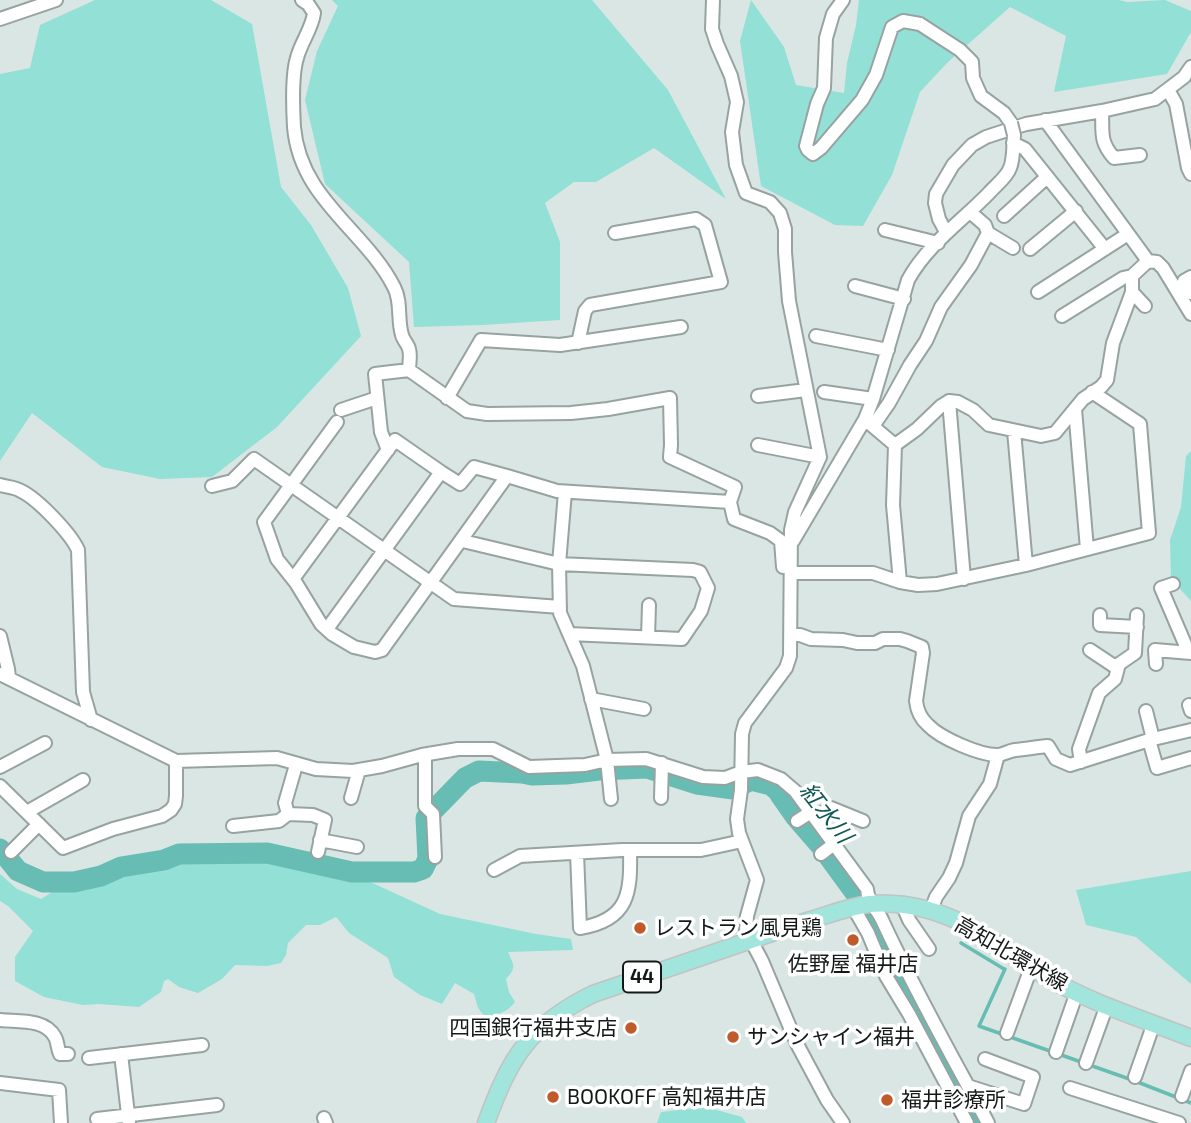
<!DOCTYPE html>
<meta charset="utf-8">
<style>
body{margin:0}
canvas{display:block;background:#d9e6e4}
</style>
<canvas width="1191" height="1123"></canvas>
<script>
const c = document.querySelector('canvas').getContext('2d');
c.lineJoin = 'round';
function paint(path, color) {
  c.fillStyle = color;
  c.fill(path, 'evenodd');
}
function trace(path, color, width, dash) {
  c.strokeStyle = color;
  c.lineWidth = width;
  c.lineCap = dash ? 'butt' : 'round';
  c.setLineDash(dash || []);
  c.stroke(path);
}
function drawText(font, color, halo, rows, align = 'center') {
  c.font = font + ' "Exo 2","Noto Sans JP",sans-serif';
  c.lineWidth = 7;
  c.setLineDash([]);
  c.textBaseline = 'middle';
  c.strokeStyle = halo;
  c.fillStyle = color;
  for (const [text, x, y, turn = 0] of rows) {
    c.save();
    c.translate(x, y);
    c.rotate((+turn || 0) * Math.PI / 180);
    c.textAlign = isNaN(turn) ? turn : align;
    if (halo) c.strokeText(text, 0, 0);
    c.fillText(text, 0, 0);
    c.restore();
  }
}
const green = new Path2D(`
 M95,0H211L252,24L281,187L311,225L348,288L361,336L277,427L212,477L160,479L102,467L32,413L0,461V74L30,68L40,25Z
 M332,0H592L668,90L726,199L654,148L596,182H574L545,203L560,242V320L483,325L414,327L409,262L325,184L305,100L317,51L338,6Z
 M751,0L784,47L796,85L844,93L847,63L856,25L859,0H1119L1127,2L1165,0L1191,11V32L1167,74L1054,92L1066,36L1010,7L947,63L920,92L892,175L863,226L835,225L761,186L740,41Z
 M1191,451V601L1171,579L1170,540L1181,507L1186,456Z
 M227,855H267L353,874L440,914L536,934L571,939L573,950L508,952C514,966 517,967 506,979L509,992L515,1002C507,1013 497,1015 484,1016L478,1008L474,994L455,983L442,1004L420,995L394,977L388,958L349,933L336,917L320,925H306L288,943L286,955L281,963L267,966L235,965L222,979L198,993L179,987L168,979L164,981L161,992L139,1007L99,1004L83,1005L44,997L15,981V957L33,931L8,906L0,901V874L17,889L41,899L60,887L106,884L128,869L177,860Z
 M1191,871V984L1136,937L1086,925L1076,890Z
 M706,1107L742,1117L746,1123H657L661,1112Z`);
const stream = new Path2D(`
 M961,943L1004,969
 M1005,969L979,1026L1135,1081L1191,1103`);
const river = new Path2D(`
 M0,849L18,871L43,882H74L101,876L121,867L164,860L179,854L267,853L352,872H414L423,869L428,859L426,818L465,778L479,771L522,773L532,775L566,774L599,770L647,768L697,784L733,789L751,780L771,785L778,791L781,796L795,816L821,846L859,898L978,1123`);
const minor = new Path2D(`
 M302,0L308,4L314,13C312,29 301,42 297,58C292,74 293,109 294,127C300,199 364,229 394,287C402,302 397,319 402,335C403,340 408,344 409,349C411,355 409,364 409,370
 M713,0L712,29L717,44L731,76L737,102L732,132L736,165L746,193L770,202L780,213L785,229V252L789,301L820,457L795,512L791,530L790,656L786,668L745,723L742,734L741,790L737,819L739,833L757,880L747,916L746,931L762,961L797,1044L827,1100L843,1123
 M843,0L833,14L826,38L824,88L817,104L806,146L808,150L813,154L821,148L862,100L876,75L892,27L903,21L920,24L960,50L972,62L973,78L981,96L1004,113L1011,123
 M0,19L56,0
 M1168,90L1176,104L1188,168L1191,174
 M1102,111C1103,132 1099,141 1114,158L1140,155
 M1013,143L1025,149L1105,249
 M1004,216L1047,177
 M885,230L938,243
 M946,232L939,219L935,203L936,194L953,165L972,145L986,137L1026,124L1102,111L1155,99L1184,77L1191,67
 M988,233L1013,248
 M1030,249L1076,211
 M1148,261L1157,262L1163,268L1191,314
 M1191,277L1184,281L1191,293
 M855,286L904,299
 M1038,292L1128,234
 M1132,292L1145,306
 M1062,316L1123,278L1132,276
 M816,336L888,350
 M578,343L585,311L590,305L721,282L705,225L696,219L615,233
 M824,392L873,399
 M758,396L806,390
 M447,398L481,340L560,345L681,327
 M949,401L964,579
 M1075,409L1087,549
 M341,410L377,398
 M337,422L264,522L277,559L296,583L321,624L332,634L354,647L375,652L382,650L507,476L557,491L730,502L734,519L770,533L781,541L783,567
 M869,423L895,445
 M873,426L889,403L910,365L926,341L941,307L971,265L988,233L985,225L970,212
 M1014,431L1026,565
 M758,445L820,457
 M895,445L917,429L941,406L949,401L958,402L973,410L989,425L1041,436L1055,433L1083,399L1101,387L1107,380L1113,343L1132,292V276L1148,261L1045,120
 M895,445L893,505L900,582
 M388,450L381,432L375,374L409,370L467,411L487,414L571,413L608,409L670,398L671,445L670,457L735,487L730,502
 M0,485C7,487 15,487 21,491C38,499 71,534 78,550L83,692L91,720
 M212,486L232,481L254,459L454,599L560,607
 M565,492L559,564L560,613L583,666L607,760L611,799
 M461,540L467,542L559,564L693,570L700,572L708,588L701,611L682,639L569,634
 M793,541L865,419L873,399L908,280C927,245 962,221 989,193C996,185 1007,177 1010,168C1014,159 1013,145 1014,135
 M791,573H873L900,582L918,585L937,584L1026,565L1149,533L1140,424L1092,392
 M293,579L395,440L441,472L460,484L474,467L507,476
 M1173,584L1161,588L1185,644V652
 M1100,615V625L1137,627
 M327,629L441,472
 M791,635H800L811,639L843,640L857,643H875L883,639H900L907,641L922,647L923,653L916,701C917,710 921,719 928,725C940,738 981,756 999,755C1004,754 1009,751 1015,750C1026,749 1037,747 1048,746L1056,759L1070,765L1149,740L1191,730
 M0,636L8,669L9,677
 M648,637L649,605
 M1090,650L1117,668
 M1156,664L1155,650L1191,653
 M0,674L176,761L277,758L316,769L353,771L382,766L422,755L458,749H493L529,767L585,765L607,760L646,759L703,777L725,778L741,772L758,770L781,779L795,791L867,889C867,901 879,911 883,922C915,991 952,1056 988,1123
 M591,699L644,709
 M1189,705L1191,711
 M1146,711L1153,739
 M1149,740L1157,768L1191,758
 M425,755V806L433,814L435,857
 M1081,762L1079,749L1099,693L1115,679L1119,664L1135,653L1137,615
 M296,765L285,803L288,814L313,815L325,820L318,852
 M0,767L45,743
 M0,786L63,848L113,829L162,816L171,810L175,804L176,796V761
 M351,798L359,770
 M661,798L662,763
 M27,812L83,780
 M815,817L831,808L863,821
 M797,821L811,812
 M233,826L279,821L288,814
 M320,840L357,847
 M11,852L39,824
 M577,853L580,928C629,920 631,893 630,850
 M821,854L834,844
 M494,870L520,856L622,850H701L742,841
 M903,906L909,920L929,949
 M853,907L868,933L886,976L909,1014L967,1123
 M931,910L936,897L949,878L956,863L969,816L990,784L998,755
 M0,1020C17,1022 45,1018 55,1037C58,1042 57,1048 60,1054H68
 M1007,1033L1031,968
 M1056,1052L1077,992
 M121,1054L129,1123
 M89,1058L202,1045
 M1086,1063L1107,1005
 M1135,1077L1154,1023
 M0,1083L59,1090L61,1123
 M968,1086L1024,1104L1033,1077L985,1059
 M1070,1088L1179,1123
 M1182,1096L1191,1071
 M324,1118L326,1123
 M97,1119L217,1105`);
const major = new Path2D(`
 M486,1123C510,1058 528,1026 593,994L807,921C828,915 848,907 869,904C905,901 941,911 972,928C998,943 1022,963 1048,978C1093,1004 1143,1019 1191,1038`);
const minorBridge = new Path2D(`
 M1011,123L1014,135`);
const markers = [
 [640,928,7,"#c05a2a"],
 [853,940,7,"#c05a2a"],
 [631,1028,7,"#c05a2a"],
 [733,1037,7,"#c05a2a"],
 [553,1097,7,"#c05a2a"],
 [887,1100,7,"#c05a2a"]
];
const shields = [
 [642,977,38]
];
const shieldNames = [
 ["44",642,977]
];
const poiNames = [
 ["レストラン風見鶏",654,928],
 ["佐野屋 福井店",853,964,"center"],
 ["四国銀行福井支店",617,1028,"right"],
 ["サンシャイン福井",747,1037],
 ["BOOKOFF 高知福井店",567,1097],
 ["福井診療所",901,1100]
];
const streetNames = [
 ["高知北環状線",1011,954,30]
];
const waterNames = [
 ["紅水川",826,813,52]
];
paint(green, '#92e0d6');
trace(stream, '#67bdb3', 3.5);
trace(river, '#67bdb3', 21);
trace(minor, '#97a3a1', 16);
trace(major, '#c2c3c3', 19);
trace(minor, '#fff', 12);
trace(major, '#a1e5dd', 16);
trace(minorBridge, '#97a3a1', 16, []);
trace(minorBridge, '#fff', 12);
for (const [x, y, r, color] of markers) {
  const dot = new Path2D();
  dot.arc(x, y, r, 0, 2 * Math.PI);
  c.fillStyle = color;
  c.fill(dot);
  trace(dot, '#fff', 2.5);
}
for (const [x, y, w] of shields) {
  const box = new Path2D();
  box.roundRect(x - w / 2, y - 15.5, w, 31, 5);
  c.fillStyle = '#fff';
  c.fill(box);
  trace(box, '#141918', 2);
}
drawText('bold 19px', '#141918', null, shieldNames);
drawText('21px', '#141918', '#fff', poiNames, 'left');
drawText('21px', '#141918', '#fff', streetNames);
drawText('italic 23px', '#115a53', '#fff', waterNames);
</script>
